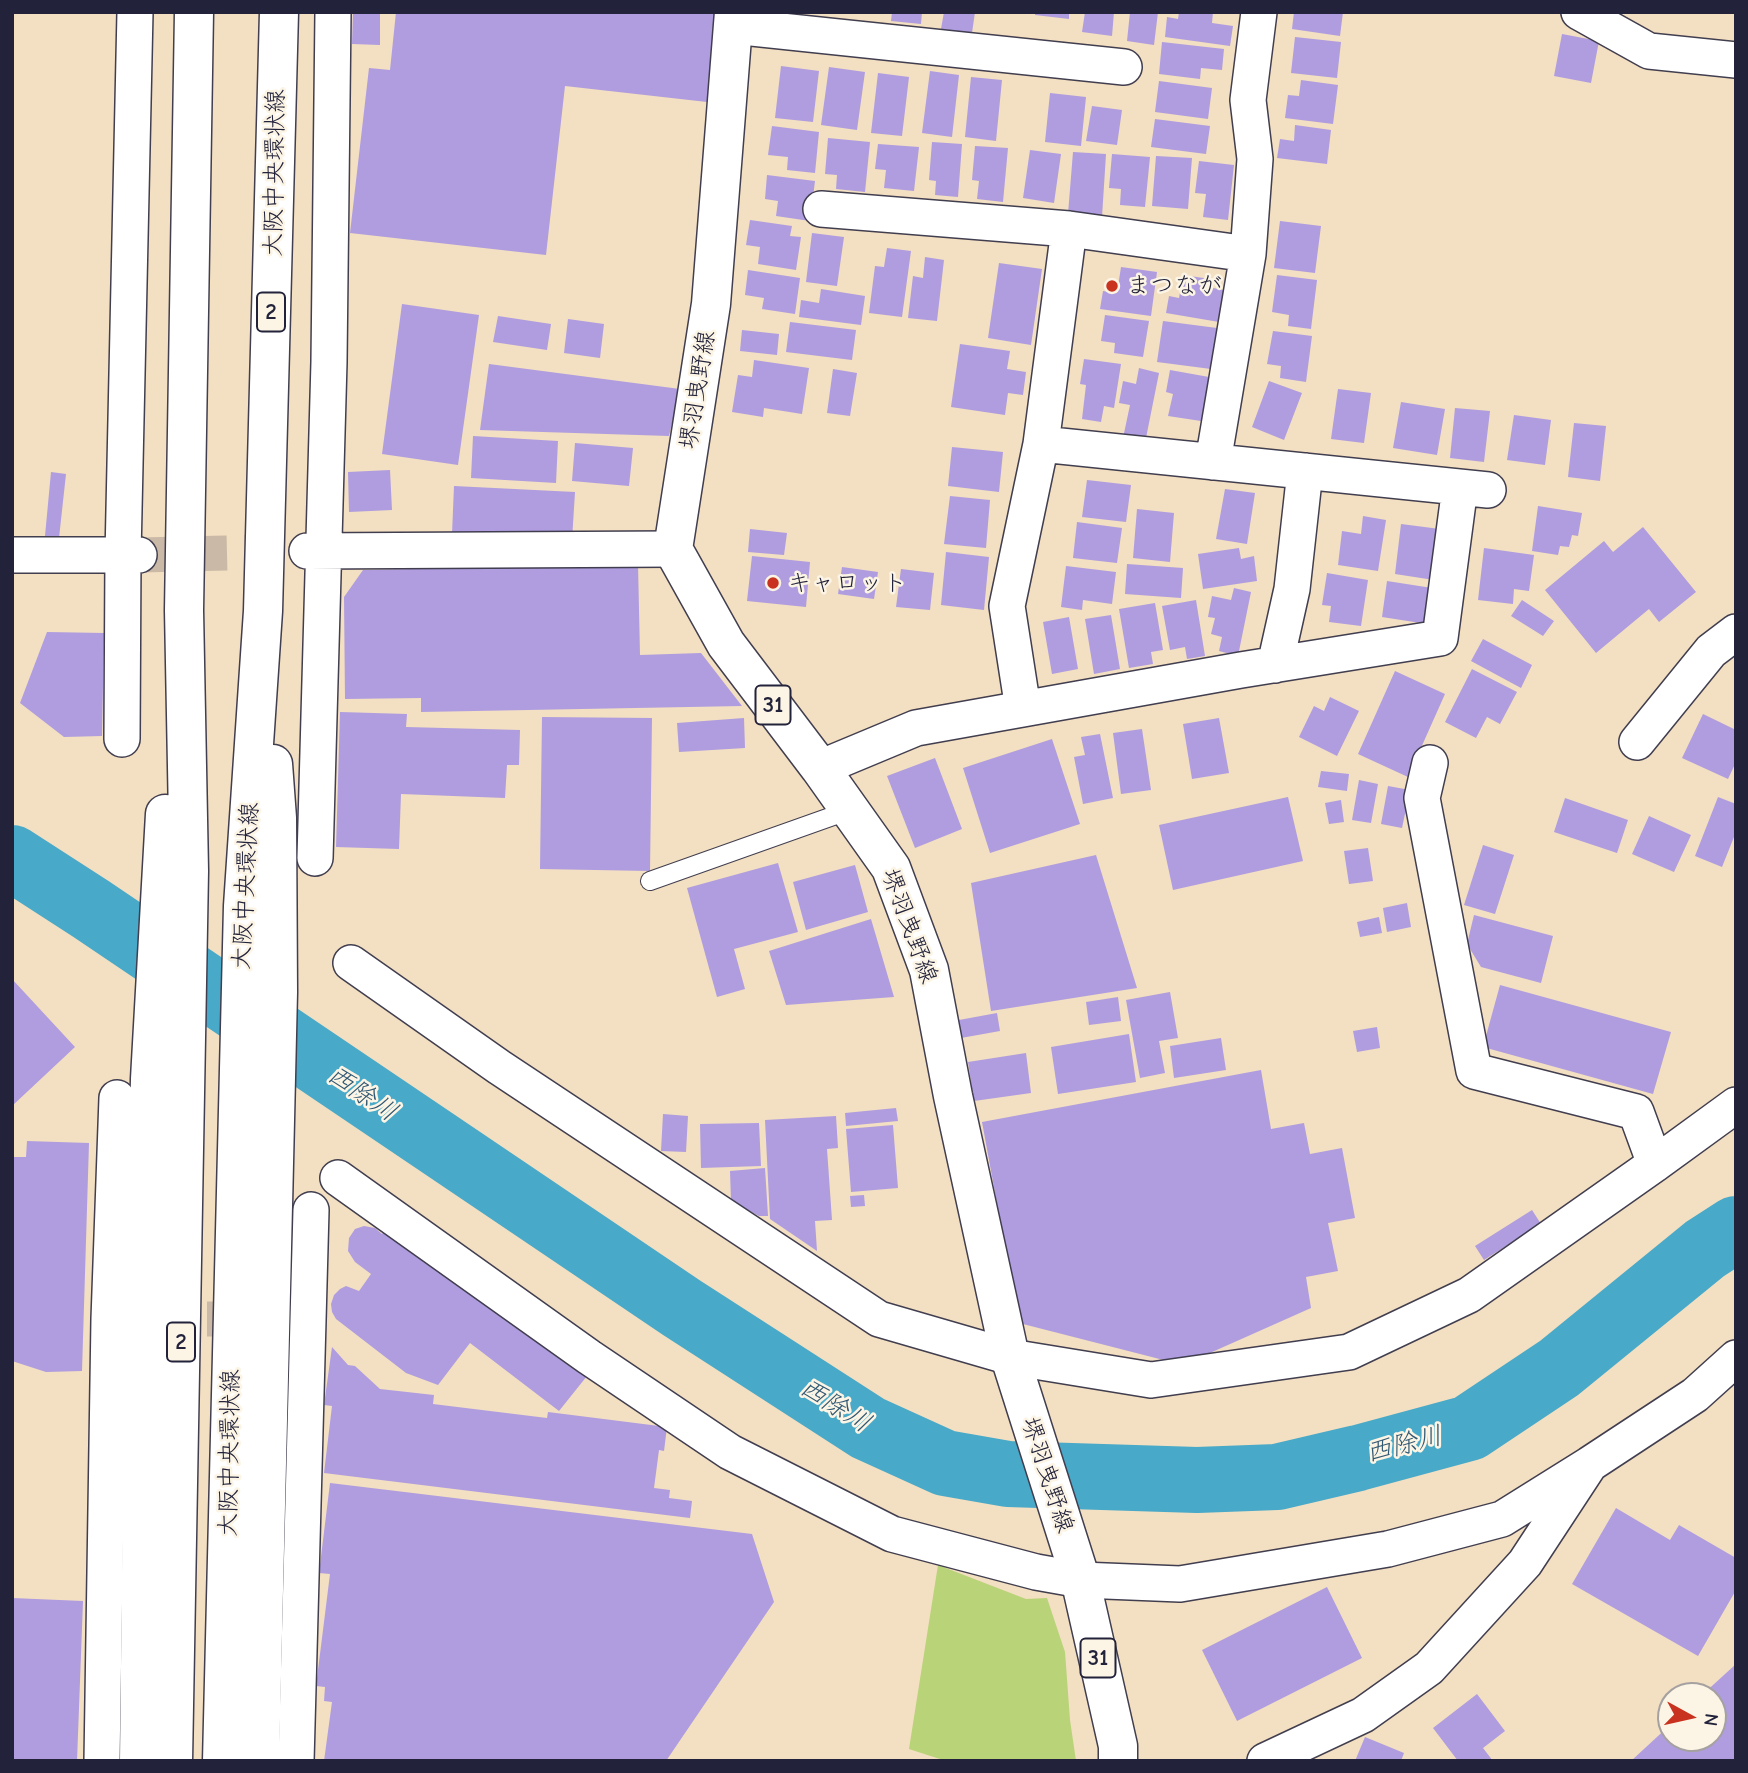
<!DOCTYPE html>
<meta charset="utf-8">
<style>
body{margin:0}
#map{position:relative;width:1748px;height:1773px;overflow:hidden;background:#f3dfc1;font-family:"Comic Neue",sans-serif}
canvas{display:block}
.frame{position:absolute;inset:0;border:14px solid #22223b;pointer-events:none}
.north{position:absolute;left:1657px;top:1682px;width:70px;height:70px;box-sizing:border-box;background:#fcf5e5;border:2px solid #a5a1a1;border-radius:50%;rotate:98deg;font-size:19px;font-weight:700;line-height:28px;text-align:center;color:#22223b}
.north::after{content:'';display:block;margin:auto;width:24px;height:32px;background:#c8321e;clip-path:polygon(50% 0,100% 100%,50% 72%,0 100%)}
</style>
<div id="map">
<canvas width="1748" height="1773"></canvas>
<div class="frame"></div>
<div class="north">N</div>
</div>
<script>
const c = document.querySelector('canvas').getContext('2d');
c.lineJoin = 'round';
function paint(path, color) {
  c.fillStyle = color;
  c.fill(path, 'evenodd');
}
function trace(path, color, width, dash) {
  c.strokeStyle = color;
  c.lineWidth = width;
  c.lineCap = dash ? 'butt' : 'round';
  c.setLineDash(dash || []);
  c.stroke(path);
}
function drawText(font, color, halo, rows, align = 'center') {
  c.font = font + ' "Comic Neue","Klee One",sans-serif';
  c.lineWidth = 5;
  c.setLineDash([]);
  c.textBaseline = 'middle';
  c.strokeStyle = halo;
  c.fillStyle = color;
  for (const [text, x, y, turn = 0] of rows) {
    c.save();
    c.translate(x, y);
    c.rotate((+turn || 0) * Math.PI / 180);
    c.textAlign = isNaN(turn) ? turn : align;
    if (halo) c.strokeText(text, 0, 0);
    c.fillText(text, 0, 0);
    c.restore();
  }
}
const green = new Path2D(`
 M938,1565L1026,1599L1047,1598L1065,1652L1070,1720L1076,1761H946L909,1749Z`);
const river = new Path2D(`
 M12,858L91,909L682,1308L868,1428L945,1463L1008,1474L1197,1480L1277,1477L1358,1458L1469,1428L1559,1368L1705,1249L1736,1229`);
const building = new Path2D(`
 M353,12H380V45L352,44Z
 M396,12H718L707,102L565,86L546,255L350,233L369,68L390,70Z
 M892,12H922L921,24L891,21Z
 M944,12H975L972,33L941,29Z
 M1035,12H1069V19L1035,15Z
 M1085,12H1114L1112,36L1082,32Z
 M1130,12H1158L1154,45L1127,41Z
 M1179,12H1213L1212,23L1233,26L1230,46L1165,37L1167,17L1178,19Z
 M1294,12H1343L1340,36L1292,29Z
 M1562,34L1599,41L1591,83L1554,76Z
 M1295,37L1341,42L1337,78L1291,73Z
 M1162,42L1224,49L1222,70L1201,68L1200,79L1159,74Z
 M781,66L819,71L813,122L775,118Z
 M829,67L865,72L857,130L821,125Z
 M930,71L959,75L952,137L922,133Z
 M878,73L909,77L902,136L871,133Z
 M971,77L1002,80L996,141L965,137Z
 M1301,80L1338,85L1333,124L1285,118L1288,95L1299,96Z
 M1159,81L1212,88L1208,119L1155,112Z
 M1050,93L1086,97L1081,146L1045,142Z
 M1092,106L1122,110L1117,145L1086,141Z
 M1155,119L1210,126L1206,154L1151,147Z
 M1295,125L1331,130L1327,164L1277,158L1280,139L1294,141Z
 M772,126L819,132L815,173L787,170L788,157L768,155Z
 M828,138L870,142L865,192L836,189L837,175L825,174Z
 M932,142L962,144L958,197L935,195L936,181L929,180Z
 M878,144L919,147L914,191L884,188L886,170L875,169Z
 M975,146L1008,148L1003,202L977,199L979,181L972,180Z
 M1030,150L1061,154L1054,203L1023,198Z
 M1073,152L1106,154L1102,217L1068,214Z
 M1112,154L1150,157L1145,207L1120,205L1121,189L1109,188Z
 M1156,156L1192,158L1188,209L1152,206Z
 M1199,161L1234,165L1228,220L1203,217L1206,194L1195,193Z
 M767,175L815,181L810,221L776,216L778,201L765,199Z
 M750,220L792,226L790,236L801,237L796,270L758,264L760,247L746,245Z
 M1280,221L1321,226L1315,273L1274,268Z
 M812,233L844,237L837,286L806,282Z
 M887,248L911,251L902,317L869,313L875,266L884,267Z
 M925,257L944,260L937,321L908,318L913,276L923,278Z
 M999,263L1042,269L1031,345L988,338Z
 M1121,267L1157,272L1151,316L1100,309L1103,291L1117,293Z
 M748,270L800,278L795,314L762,309L764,298L745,295Z
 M1183,275L1210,279L1208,287L1224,290L1219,322L1166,313L1169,296L1179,298Z
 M1277,275L1317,280L1311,329L1288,326L1289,315L1272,312Z
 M821,289L865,296L861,325L799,317L801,300L819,303Z
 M402,304L479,315L458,465L382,454Z
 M1105,315L1149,321L1143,357L1114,353L1115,343L1101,341Z
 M498,316L551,324L547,350L493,342Z
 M568,319L604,324L600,358L564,353Z
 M1163,321L1217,328L1211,369L1157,362Z
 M790,322L856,330L852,360L786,352Z
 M742,330L779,334L777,355L740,351Z
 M1273,331L1312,336L1306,382L1280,378L1281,366L1267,364Z
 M960,344L1010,351L1007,369L1026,372L1023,395L1008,393L1005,415L951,407Z
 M1084,359L1121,364L1114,408L1104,406L1101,422L1082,419L1086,385L1080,384Z
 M754,360L809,368L802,414L764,408L763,417L732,412L738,375L752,377Z
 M489,364L680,389L669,436L480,430Z
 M1139,368L1159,373L1145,443L1123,438L1130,405L1119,403L1123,381L1136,384Z
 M833,369L857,373L850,416L827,413Z
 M1170,370L1209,377L1201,421L1168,416L1173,394L1166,392Z
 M1269,381L1302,393L1284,440L1252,427Z
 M1338,389L1371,393L1364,443L1331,439Z
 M1401,402L1445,409L1437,455L1393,448Z
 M1455,408L1490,411L1484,462L1450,458Z
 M1514,415L1551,420L1545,465L1507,460Z
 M1574,423L1606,426L1600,481L1568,477Z
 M473,436L558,441L556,483L471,478Z
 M575,443L633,448L629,486L572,481Z
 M952,447L1003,452L999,492L948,486Z
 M390,470L392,510L349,512L348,472Z
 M51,472L66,474L59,538L45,536Z
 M1087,480L1131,485L1126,522L1082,517Z
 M454,486L575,492L572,540L452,534Z
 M1225,489L1255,493L1247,544L1216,539Z
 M950,496L990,500L986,548L944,544Z
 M1538,506L1582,513L1578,536L1572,535L1569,547L1560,546L1558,555L1532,551Z
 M1137,509L1174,513L1170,562L1133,558Z
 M1363,516L1386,520L1378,571L1338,565L1342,531L1361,534Z
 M1077,522L1122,528L1117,563L1073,558Z
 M1401,524L1440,529L1434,580L1395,574Z
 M1643,527L1696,592L1659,622L1649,609L1596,653L1545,590L1604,541L1613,552Z
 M750,529L787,533L784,555L748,552Z
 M1239,548L1241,559L1254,556L1257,581L1203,589L1198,554Z
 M1484,548L1534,555L1529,591L1514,589L1513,604L1478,600Z
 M946,552L989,557L984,610L941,605Z
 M752,556L810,562L806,607L747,601Z
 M638,564L640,655L701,653L742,706L421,712V698L345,699L344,597L363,570Z
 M1127,564L1183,568L1181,598L1125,594Z
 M1066,566L1116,572L1112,604L1083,600L1082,610L1061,607Z
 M842,567L878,572L874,599L838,594Z
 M901,569L934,573L930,610L896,607Z
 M1327,573L1368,580L1361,626L1329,622L1331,606L1322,605Z
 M1387,581L1432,588L1427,624L1382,617Z
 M1234,588L1251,592L1238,656L1219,651L1222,637L1211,634L1215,618L1208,617L1212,596L1231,600Z
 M1196,600L1205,656L1187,659L1185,647L1170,650L1162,606Z
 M1522,600L1554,621L1543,636L1511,616Z
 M1155,603L1163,650L1151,652L1153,664L1129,668L1119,609Z
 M1111,615L1120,669L1094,674L1085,619Z
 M1069,617L1078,669L1052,674L1043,622Z
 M47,632L104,633L102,736L64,737L20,703Z
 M1483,639L1532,665L1521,688L1471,661Z
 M1472,669L1517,692L1500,724L1487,717L1476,738L1445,722Z
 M1395,671L1445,694L1408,777L1358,754Z
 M1330,697L1359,711L1337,756L1299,737L1314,706L1324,711Z
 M340,712L407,714L406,727L520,730L519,765H507L505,798L401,794L399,849L336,847Z
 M1703,714L1736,730V762L1728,779L1682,758Z
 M542,717L652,718L650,871L540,869Z
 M744,718L745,748L679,752L677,723Z
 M1219,718L1229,773L1192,779L1183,724Z
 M1142,729L1151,790L1121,794L1113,733Z
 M1100,734L1113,798L1083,804L1074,757L1085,755L1081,737Z
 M1052,739L1080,824L990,853L963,768Z
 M935,758L962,829L915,848L887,776Z
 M1321,771L1349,774L1347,791L1318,787Z
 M1359,780L1378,784L1371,823L1352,820Z
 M1388,786L1410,790L1402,828L1381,824Z
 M1288,797L1303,861L1173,890L1159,825Z
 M1718,797L1736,804V832L1722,867L1695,856Z
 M1565,798L1628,820L1617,853L1554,832Z
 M1341,800L1344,822L1329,824L1325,803Z
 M1649,816L1691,835L1674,872L1632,854Z
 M1483,845L1514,855L1495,914L1464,905Z
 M1368,848L1373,881L1349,884L1344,851Z
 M1096,855L1137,988L991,1011L971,883Z
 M778,863L798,932L734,949L745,989L717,997L687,888Z
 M855,865L868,912L806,930L793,882Z
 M1407,903L1411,927L1387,932L1383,908Z
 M1474,915L1553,936L1541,983L1481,967L1467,944Z
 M1379,917L1382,933L1360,937L1357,922Z
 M871,919L894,997L786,1005L769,951Z
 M12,979L75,1047L12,1106Z
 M1500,985L1671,1032L1653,1094L1483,1047Z
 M1170,992L1178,1038L1159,1041L1165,1073L1140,1078L1126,1000Z
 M1118,997L1121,1021L1089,1025L1086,1002Z
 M997,1013L1000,1031L961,1038L959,1020Z
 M1377,1027L1380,1048L1357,1052L1353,1031Z
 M1129,1034L1136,1082L1058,1094L1051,1047Z
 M1221,1038L1226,1070L1174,1078L1170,1046Z
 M1026,1053L1031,1093L974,1101L968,1062Z
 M1261,1070L1271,1129L1304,1123L1310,1154L1342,1148L1355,1218L1328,1223L1338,1271L1306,1277L1311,1308L1183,1365L1019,1323L982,1122Z
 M896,1108L898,1121L846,1126L845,1113Z
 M663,1114L688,1116L686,1152L661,1151Z
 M836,1116L838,1148L827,1149L832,1220L815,1221L817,1251L770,1219L765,1120Z
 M759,1123L761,1166L701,1168L700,1124Z
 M893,1125L898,1188L851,1192L846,1129Z
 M27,1141L89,1143L82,1371L46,1372L12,1361V1157H26Z
 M765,1168L768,1216H759L731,1201L730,1171Z
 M864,1195L865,1206L851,1207L850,1196Z
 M1532,1210L1541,1224L1484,1260L1475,1246Z
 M389,1225L587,1376L559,1411L470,1343L438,1385L406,1373L336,1319L332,1312L331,1304L334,1295L340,1289L346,1286L359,1291L371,1274L355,1262L348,1251L349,1238L355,1229L364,1226L375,1228L382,1234Z
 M332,1347L348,1365L355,1366L380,1389L434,1395L433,1404L547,1418L548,1412L667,1427L664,1451L659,1450L654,1488L670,1490L669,1498L692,1501L690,1518L324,1473L332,1406L324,1405Z
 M330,1483L752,1534L774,1602L666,1761H324L332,1702L324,1701L325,1687L316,1686L330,1574L319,1573Z
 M1616,1508L1670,1540L1679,1525L1736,1558V1590L1698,1656L1572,1584Z
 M1327,1587L1362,1658L1237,1721L1202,1650Z
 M12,1598L83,1601L77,1761H12Z
 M1736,1664V1761H1631L1671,1724V1738H1713V1696H1701Z
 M1477,1694L1505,1731L1483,1748L1493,1761H1458L1433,1728Z
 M1365,1737L1404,1753L1401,1761H1355Z`);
const minorTunnel = new Path2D(`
 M139,555L307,551
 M154,1319H259`);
const service = new Path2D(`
 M650,881L850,810`);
const minor = new Path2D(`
 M1579,12L1649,51L1736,60
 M733,26L1124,67
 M821,209L1069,229L1248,254L1213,462
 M1248,254L1255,159L1248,100L1259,12
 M1041,444L1488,490
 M307,551L673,549
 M12,555H139
 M1275,665L1292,589L1305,471
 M1023,709L1007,606L1041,444L1069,229
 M122,739L123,555L135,12
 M1637,742L1711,651L1736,632
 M1430,763L1422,798L1474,1071L1636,1112L1655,1164
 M820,768L916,728L1241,670L1440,638L1460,487
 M315,858L329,362L333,12
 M351,963L499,1067L879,1319L1010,1357L1151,1380L1349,1352L1469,1295L1655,1164L1736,1105
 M338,1178L589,1357L730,1452L892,1534L1036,1572L1081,1580L1180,1584L1388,1549L1502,1519L1590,1464
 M102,1761L109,1319L117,1098
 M296,1761L311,1210
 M1265,1761L1363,1715L1429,1668L1525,1563L1590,1464L1695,1395L1736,1358`);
const primary = new Path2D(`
 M734,12L711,304L673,549L726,644L820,768L891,868L929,970L953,1096L1010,1357L1079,1574L1118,1746V1761
 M139,1761L143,1384L150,1079L165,814
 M173,1761L189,871L184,610L194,12
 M222,1761L243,906L263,611L279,12
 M260,1761L278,992L277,818L273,764`);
const markers = [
 [1112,286,7,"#c8321e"],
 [773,583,7,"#c8321e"]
];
const shields = [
 [271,312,28],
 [773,705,35],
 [181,1342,28],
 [1098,1658,35]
];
const shieldNames = [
 ["2",271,312],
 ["31",773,705],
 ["2",181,1342],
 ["31",1098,1658]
];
const streetNames = [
 ["大阪中央環状線",275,173,-89],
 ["堺羽曳野線",698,390,-81],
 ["大阪中央環状線",246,886,-87],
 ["堺羽曳野線",909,926,70],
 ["大阪中央環状線",230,1453,-89],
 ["堺羽曳野線",1047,1475,72]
];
const poiNames = [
 ["まつなが",1126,286],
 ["キャロット",787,583]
];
const waterNames = [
 ["西除川",362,1094,34],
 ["西除川",835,1406,32],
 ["西除川",1404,1445,-14]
];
paint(green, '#b8d378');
trace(river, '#48a9c8', 66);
paint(building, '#af9ddf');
trace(minorTunnel, '#c9b9a6', 35, [35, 18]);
trace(service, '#413e4f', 20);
trace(minor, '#413e4f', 38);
trace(primary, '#413e4f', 41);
trace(service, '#fff', 18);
trace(minor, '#fff', 35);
trace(primary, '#fff', 38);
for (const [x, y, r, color] of markers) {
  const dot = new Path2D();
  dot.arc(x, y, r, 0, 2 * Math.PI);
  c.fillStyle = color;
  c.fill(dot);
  trace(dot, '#fcf5e5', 2.5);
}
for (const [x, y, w] of shields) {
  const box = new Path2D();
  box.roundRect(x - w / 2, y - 19.5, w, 39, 5);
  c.fillStyle = '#fcf5e5';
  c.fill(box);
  trace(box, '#22223b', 2);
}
drawText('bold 23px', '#22223b', null, shieldNames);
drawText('24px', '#22223b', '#fcf5e5', streetNames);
drawText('24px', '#22223b', '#fcf5e5', poiNames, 'left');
drawText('italic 26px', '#315873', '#fcf5e5', waterNames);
</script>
